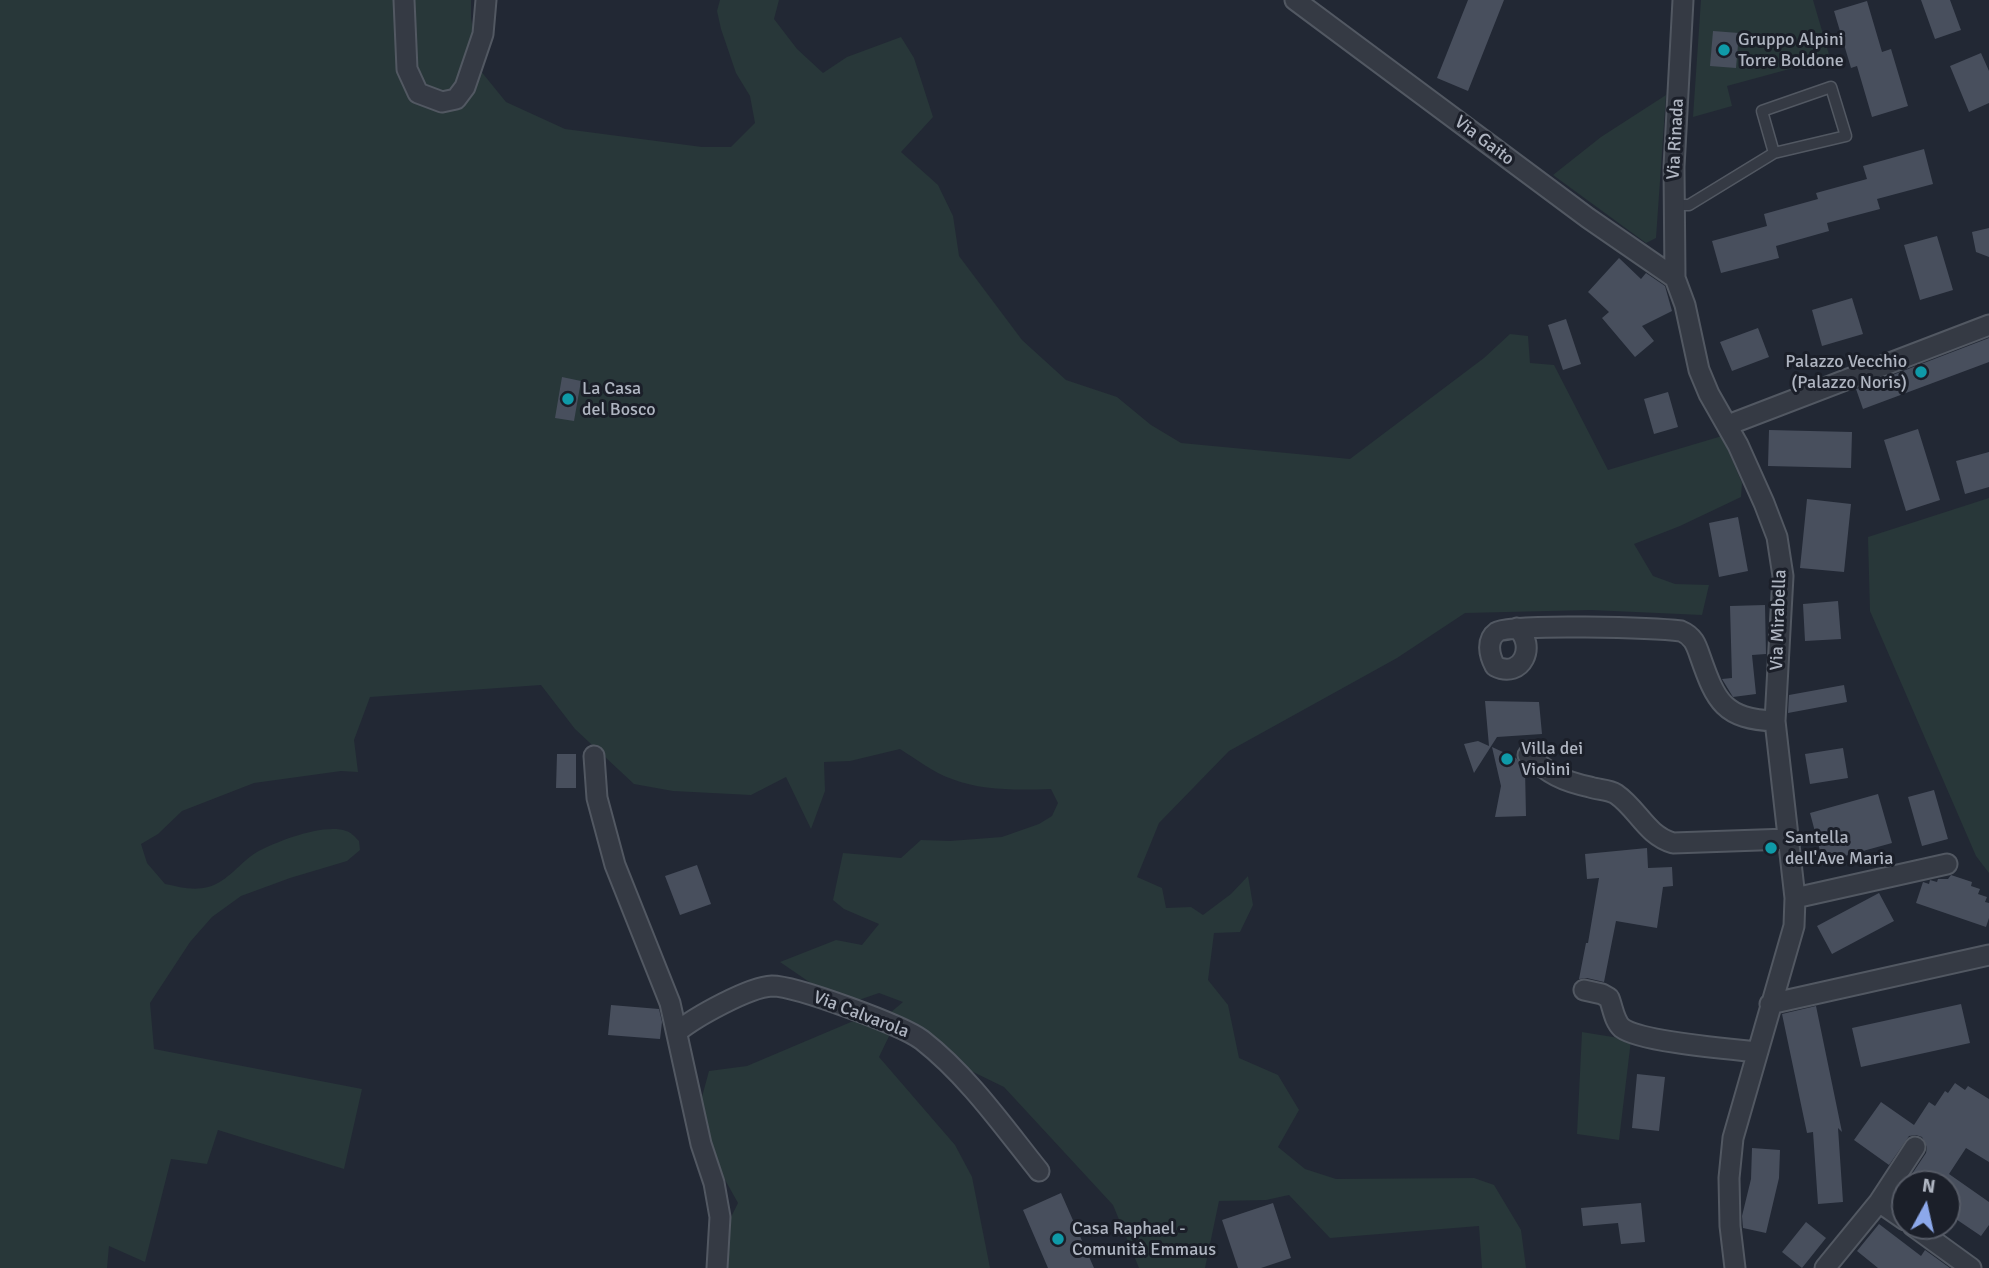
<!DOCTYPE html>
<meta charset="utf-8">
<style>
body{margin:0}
#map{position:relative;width:1989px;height:1268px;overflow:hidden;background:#222834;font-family:Signika,sans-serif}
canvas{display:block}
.north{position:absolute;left:1891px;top:1170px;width:70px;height:70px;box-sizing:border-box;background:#1b1f29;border:2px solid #565b66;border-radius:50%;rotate:8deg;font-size:19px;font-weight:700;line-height:28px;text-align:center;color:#afb5c1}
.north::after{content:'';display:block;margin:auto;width:24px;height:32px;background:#8ca8ea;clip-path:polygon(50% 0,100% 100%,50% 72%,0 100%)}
</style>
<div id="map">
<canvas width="1989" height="1268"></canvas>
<div class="north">N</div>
</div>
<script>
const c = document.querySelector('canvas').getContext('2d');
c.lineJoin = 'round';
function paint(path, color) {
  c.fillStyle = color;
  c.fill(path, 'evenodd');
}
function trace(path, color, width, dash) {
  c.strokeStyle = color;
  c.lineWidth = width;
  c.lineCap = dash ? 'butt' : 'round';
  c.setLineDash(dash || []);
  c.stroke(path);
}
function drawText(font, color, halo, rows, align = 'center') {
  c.font = font + ' Signika,sans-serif';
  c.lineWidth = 6;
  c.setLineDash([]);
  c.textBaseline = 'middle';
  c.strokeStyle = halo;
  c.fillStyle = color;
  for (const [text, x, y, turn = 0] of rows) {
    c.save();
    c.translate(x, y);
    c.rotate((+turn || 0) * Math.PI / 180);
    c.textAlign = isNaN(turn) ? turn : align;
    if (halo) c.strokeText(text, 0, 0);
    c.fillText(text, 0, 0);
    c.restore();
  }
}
const green = new Path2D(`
 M0,0H471V18L480,70L506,102L565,129L702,147H731L755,123L750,96L736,73L721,29L717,11L720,0H779L774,19L797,49L823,73L847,57L901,37L914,58L933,117L901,152L938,185L953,216L959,256L1022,340L1066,380L1117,397L1151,425L1181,443L1350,459L1484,358L1510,334L1528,336L1530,363L1554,365L1608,470L1722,436L1742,483L1741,497L1680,526L1634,544L1653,576L1675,584L1709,585L1702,615L1591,610L1465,613L1397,658L1229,751L1159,823L1137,877L1162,888L1166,908L1191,907L1203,915L1231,894L1248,876L1253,905L1240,932L1214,933L1208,980L1228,1005L1239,1058L1278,1075L1299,1110L1278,1147L1305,1169L1336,1179L1474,1178L1494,1185L1521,1230L1526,1268H1482L1479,1226L1330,1238L1289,1195L1266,1200L1219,1201L1205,1268H1139L1113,1205L1004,1087L891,1032L879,1057L955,1145L972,1177L990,1268H706L738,1203L719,1169L699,1108L709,1071L747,1066L851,1022L890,1013L903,1002L879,993L850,1003L818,988L780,962L836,940L862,945L879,924L844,909L833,900L843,853L901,858L921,840L950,841L1002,837L1039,824L1052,816L1058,803L1051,789C1018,790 983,791 952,779C934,773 916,759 900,749L850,761L824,762L825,791L811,829L786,777L751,795L673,791L634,784L575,729L541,685L370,697L354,740L358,772L341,771L254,783L182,811L158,834L141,844L147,863L165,884C180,887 193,891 208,887C228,882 240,862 257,852C277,841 325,823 346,831C351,832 355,837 359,841L360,850L347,861L290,878L241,896L212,917L190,942L150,1003L154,1049L362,1089L344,1169L218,1130L207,1164L171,1159L145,1262L109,1246L107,1268H0Z
 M1701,0H1813L1830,58L1727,86L1732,106L1693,117Z
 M1666,95L1656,238L1646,243L1553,175L1601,137Z
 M1989,498V873L1976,856L1870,611L1868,537Z
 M1582,1032L1631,1040L1619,1140L1577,1134Z`);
const building = new Path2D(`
 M1468,0H1504L1468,91L1437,78Z
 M1921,0H1950L1961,30L1935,39Z
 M1867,1L1882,52L1891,49L1908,106L1872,117L1857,66L1851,68L1834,11Z
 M1713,31L1739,33L1736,68L1710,66Z
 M1981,53L1989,71V103L1969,112L1950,66Z
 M1924,149L1933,184L1877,199L1880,209L1827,223L1829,231L1776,246L1779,258L1721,273L1712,241L1767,226L1764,214L1818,199L1816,193L1867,179L1863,166Z
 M1989,228V257L1976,252L1972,232Z
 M1937,236L1953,290L1920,300L1904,245Z
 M1619,258L1641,279L1646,273L1665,286L1672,311L1642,326L1654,341L1635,357L1602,318L1609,312L1588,292Z
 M1852,298L1863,334L1822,346L1812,310Z
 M1566,319L1581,364L1563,370L1548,325Z
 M1758,328L1769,357L1732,371L1720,342Z
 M1989,338V362L1863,409L1856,389Z
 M562,377L581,381L574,421L555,418Z
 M1668,392L1678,427L1654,434L1644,399Z
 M1918,429L1940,500L1906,511L1884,440Z
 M1769,430L1852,432L1851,468L1768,466Z
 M1989,452V487L1965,494L1956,461Z
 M1807,499L1851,504L1844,572L1800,568Z
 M1738,517L1748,571L1719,577L1709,523Z
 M1838,601L1841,639L1805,641L1803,604Z
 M1765,605L1766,654L1752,655L1756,694L1733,697L1722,679L1732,678L1730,606Z
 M1844,685L1847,702L1788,713L1789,695Z
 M1485,701L1539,702L1542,734L1497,737L1474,773L1464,744L1478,741L1489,746Z
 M1492,747L1516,758L1525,769L1526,816L1495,817L1501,786Z
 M1843,748L1848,778L1810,784L1805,754Z
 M557,754H576V788H556Z
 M1934,790L1948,839L1922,846L1908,797Z
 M1878,794L1892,843L1823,862L1810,813Z
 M1647,848L1648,868L1672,867L1673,886L1663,887L1657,928L1616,921L1604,982L1587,978L1579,979L1586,943H1588L1599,878L1587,879L1585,854Z
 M697,865L711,904L680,915L665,876Z
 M1951,875L1972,882L1971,886L1980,889L1978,894L1987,897L1985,902L1989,903V918L1986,927L1916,903L1923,882L1929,884L1930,880L1937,882L1938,879H1948Z
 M1879,893L1894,921L1832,954L1817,926Z
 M1961,1004L1970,1043L1861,1067L1852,1028Z
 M611,1005L659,1009L662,1022L660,1039L608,1035Z
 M1816,1006L1842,1132L1838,1128L1843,1202L1818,1204L1813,1132L1807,1133L1782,1014Z
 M1637,1074L1665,1077L1659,1131L1632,1128Z
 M1955,1083L1965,1090L1968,1086L1989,1099V1162L1966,1148L1949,1174L1989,1202V1225L1981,1236L1947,1213V1184H1915L1908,1180L1926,1153L1927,1147L1922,1137L1916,1135L1909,1136L1889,1165L1854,1140L1881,1102L1914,1125L1929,1102L1935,1106L1945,1091L1948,1093Z
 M1752,1148L1780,1150L1779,1178L1766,1233L1743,1228L1742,1216L1751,1179Z
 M1061,1193L1094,1268H1048L1023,1210Z
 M1273,1203L1291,1258L1261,1268H1238L1222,1220Z
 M1641,1203L1645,1242L1621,1244L1618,1223L1583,1226L1581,1208Z
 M1806,1222L1826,1238L1802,1268L1782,1252Z
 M1879,1224L1921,1256L1925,1250L1950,1268H1878L1857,1251Z`);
const lane = new Path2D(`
 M1674,205H1689L1774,153L1846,136L1831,87L1762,111L1774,153`);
const street = new Path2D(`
 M404,0L407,69L418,93L442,102L456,99L465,87L483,34L486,0
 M1295,0L1588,218L1675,278
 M1683,0L1674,167L1675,278L1685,305L1699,370L1709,394L1738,445L1764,503L1777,537L1783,576L1775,721L1795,898L1794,926L1733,1138L1729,1178L1730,1226L1735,1268
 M1728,425L1989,325
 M1517,628C1537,645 1522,680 1495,666C1489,655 1486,640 1497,632C1510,623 1658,628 1681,631C1693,636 1696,644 1700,656C1716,702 1724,719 1775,721
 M1528,755C1549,774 1562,781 1590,787C1598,790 1608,789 1616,794C1638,809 1646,835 1673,843L1788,839
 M594,756L597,798L615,865L670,1003L701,1144L714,1183L720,1217L717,1268
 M1795,898L1947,864
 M1584,990L1602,994L1609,998C1613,1008 1614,1021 1622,1028C1641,1042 1730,1049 1757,1052
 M1770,1004L1989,955
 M677,1032C695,1017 749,987 772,986C796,986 902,1025 922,1040C968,1076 1003,1126 1039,1171
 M1879,1202L1905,1220
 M1913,1226L1971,1268
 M1825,1268L1879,1202L1915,1147`);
const markers = [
 [1724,50,7,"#0f9aa8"],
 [1921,372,7,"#0f9aa8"],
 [568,399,7,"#0f9aa8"],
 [1507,759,7,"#0f9aa8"],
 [1771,848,7,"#0f9aa8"],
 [1058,1239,7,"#0f9aa8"]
];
const poiNames = [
 ["Gruppo Alpini",1738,40],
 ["Torre Boldone",1738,61],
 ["Palazzo Vecchio",1907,362,"right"],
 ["(Palazzo Noris)",1907,383,"right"],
 ["La Casa",582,389],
 ["del Bosco",582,410],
 ["Villa dei",1521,749],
 ["Violini",1521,770],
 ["Santella",1785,838],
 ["dell'Ave Maria",1785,859],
 ["Casa Raphael -",1072,1229],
 ["Comunità Emmaus",1072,1250]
];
const streetNames = [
 ["Via Rinada",1676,139,-87],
 ["Via Gaito",1484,141,37],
 ["Via Mirabella",1779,620,-88],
 ["Via Calvarola",861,1015,21]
];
paint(green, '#283739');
paint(building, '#484f5d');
trace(lane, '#525862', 13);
trace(street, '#525862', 23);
trace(lane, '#353a44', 10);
trace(street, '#353a44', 19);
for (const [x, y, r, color] of markers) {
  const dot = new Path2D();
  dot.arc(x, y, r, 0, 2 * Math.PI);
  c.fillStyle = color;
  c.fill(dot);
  trace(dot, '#1b1f29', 2.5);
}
drawText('18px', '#afb5c1', '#1b1f29', poiNames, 'left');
drawText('18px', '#afb5c1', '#1b1f29', streetNames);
</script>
